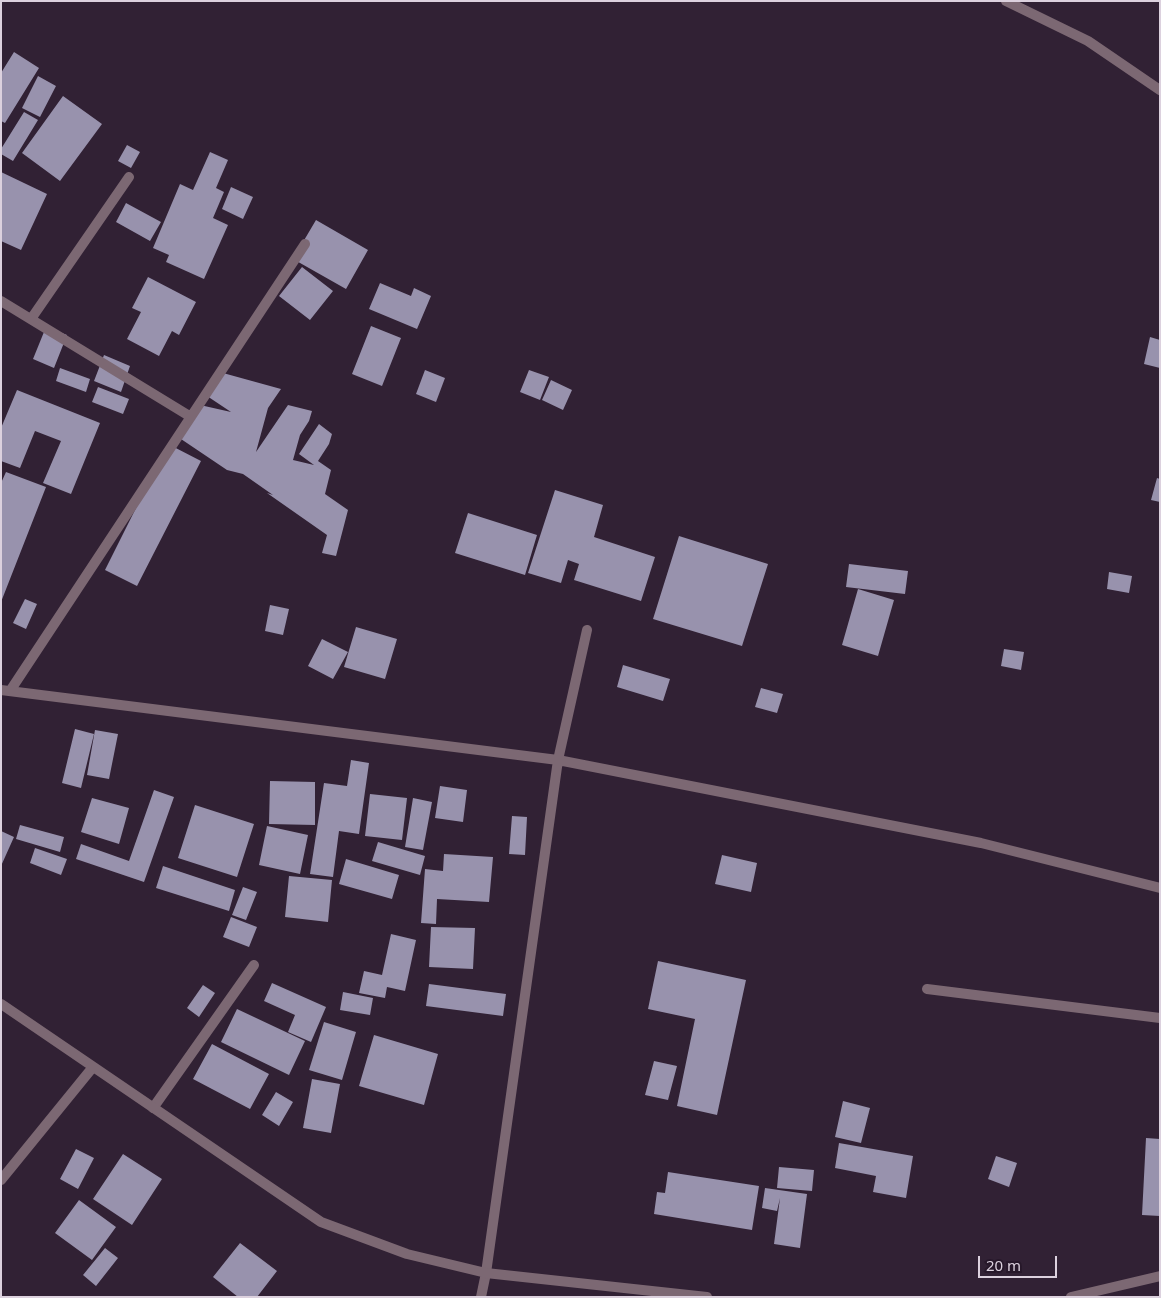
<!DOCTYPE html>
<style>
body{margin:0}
#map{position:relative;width:1161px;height:1298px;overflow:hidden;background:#312134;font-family:"Noto Sans",sans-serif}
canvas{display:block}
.frame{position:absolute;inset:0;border:2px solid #dcd1de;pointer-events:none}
.scale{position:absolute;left:978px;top:1256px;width:79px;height:22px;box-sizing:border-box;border:2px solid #dcd1de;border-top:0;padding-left:6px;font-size:15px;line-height:18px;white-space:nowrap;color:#dcd1de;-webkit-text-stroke:4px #27182a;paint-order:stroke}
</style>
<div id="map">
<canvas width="1161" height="1298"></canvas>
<div class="frame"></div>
<div class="scale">20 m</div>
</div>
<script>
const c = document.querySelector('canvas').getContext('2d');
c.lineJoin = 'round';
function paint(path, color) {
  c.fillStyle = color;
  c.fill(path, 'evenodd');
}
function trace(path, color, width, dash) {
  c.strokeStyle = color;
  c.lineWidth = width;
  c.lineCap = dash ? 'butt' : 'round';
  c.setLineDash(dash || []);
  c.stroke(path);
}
const building = new Path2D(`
 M14,52L39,68L5,123L1,121V73Z
 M38,76L56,86L40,117L22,108Z
 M63,96L102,124L60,181L22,153Z
 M24,112L38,120L13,161L1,154V149Z
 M127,145L140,152L131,168L118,161Z
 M210,152L228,160L216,188L224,192L213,218L228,225L204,279L166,262L169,255L153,248L180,184L193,190Z
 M1,172L47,194L21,250L1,241Z
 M231,187L253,197L243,219L222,209Z
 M126,203L161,222L150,241L116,222Z
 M316,220L368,250L346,289L293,259Z
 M302,267L333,291L310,320L279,296Z
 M148,277L196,302L179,335L172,331L159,356L127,339L141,312L132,308Z
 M380,283L411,296L414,288L431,296L417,329L369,309Z
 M371,326L401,338L382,386L352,374Z
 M46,327L67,335L54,368L33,359Z
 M1150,337L1160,340V368L1144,364Z
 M104,355L130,366L121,392L94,381Z
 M60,368L90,379L86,392L56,381Z
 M425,370L445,378L436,402L416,394Z
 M529,370L549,377L540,400L520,392Z
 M223,373L281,389L268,408L256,452L288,405L312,411L309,421L300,435L293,460L314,465L299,454L319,424L332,434L329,444L318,461L331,470L325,494L348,510L336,556L322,553L327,535L267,493L273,495L243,474L227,470L178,437L200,405L231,412L207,396Z
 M551,380L572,390L563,410L542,400Z
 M98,387L129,399L123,414L92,402Z
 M17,390L100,423L71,494L43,483L61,441L35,431L20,468L1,461V428Z
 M168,444L201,461L137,586L105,570Z
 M6,472L46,487L1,602V483Z
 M1157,478L1160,479V502L1151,500Z
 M555,490L603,505L594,537L655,557L641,601L574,580L579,564L568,560L561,583L528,573Z
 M468,513L537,535L525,575L455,553Z
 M679,536L768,564L742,646L653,619Z
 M849,564L908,571L905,594L846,587Z
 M1109,572L1132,576L1129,593L1107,589Z
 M858,589L894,600L878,656L842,645Z
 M25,599L37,604L26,629L13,623Z
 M270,605L289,609L283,635L265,631Z
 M356,627L397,639L385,679L344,667Z
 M322,639L348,652L333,679L308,666Z
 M1004,649L1024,652L1021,670L1001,666Z
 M623,665L670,679L663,701L617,687Z
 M761,688L783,694L777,713L755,707Z
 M75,729L94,734L81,788L62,783Z
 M95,730L118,734L109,779L87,775Z
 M351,760L369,763L359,834L339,831L333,877L310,874L324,783L347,786Z
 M270,781L315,782V825L269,824Z
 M440,786L467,790L463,822L435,818Z
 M154,790L174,797L144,882L76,859L81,844L129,861Z
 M370,794L407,798L402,840L365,836Z
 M92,798L129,808L119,844L81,832Z
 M413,798L432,802L423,850L405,847Z
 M195,805L254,824L237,877L178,858Z
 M512,816L527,817L525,855L509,854Z
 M20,825L64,837L60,852L16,839Z
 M267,826L308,835L300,874L259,865Z
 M1,831L14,837L1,866Z
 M378,842L425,856L420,875L372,861Z
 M35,848L67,859L61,875L30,863Z
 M444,854L493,857L489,902L437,899L436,924L421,923L425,869L443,871Z
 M722,855L757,863L751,892L715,884Z
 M346,859L399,875L392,899L339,884Z
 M163,866L235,890L229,911L156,888Z
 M289,876L332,880L328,922L285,917Z
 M243,887L257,892L246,920L232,915Z
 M231,917L257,927L249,947L223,937Z
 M431,927L475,928L473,969L429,967Z
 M391,934L416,940L405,991L387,987L385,998L359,993L364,971L382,975Z
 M658,961L746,980L717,1115L677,1106L695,1019L648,1009Z
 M272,983L326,1007L311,1042L288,1032L295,1015L264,1001Z
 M429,984L506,994L503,1016L426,1006Z
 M203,985L215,993L199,1017L187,1008Z
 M343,992L373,998L370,1015L340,1010Z
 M237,1009L305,1041L289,1075L221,1042Z
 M324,1022L356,1032L342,1080L309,1070Z
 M374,1035L438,1054L424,1105L359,1086Z
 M212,1044L269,1074L250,1109L193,1079Z
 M654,1061L677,1066L668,1100L645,1095Z
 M312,1079L340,1084L331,1133L303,1128Z
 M276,1092L293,1102L279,1126L262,1115Z
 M843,1101L870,1108L861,1143L835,1137Z
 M1146,1138L1160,1139V1216L1142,1215Z
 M839,1143L913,1156L906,1198L873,1192L876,1176L835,1168Z
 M76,1149L94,1158L78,1189L60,1179Z
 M123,1154L162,1179L132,1225L93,1199Z
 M996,1156L1017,1163L1009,1187L988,1179Z
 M779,1167L814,1170L812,1191L777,1188Z
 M668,1172L759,1186L752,1230L654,1214L657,1192L665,1193Z
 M765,1188L807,1194L800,1248L774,1244L780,1198L777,1211L762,1208Z
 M79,1200L116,1227L92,1260L55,1233Z
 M240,1243L277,1271L257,1297H238L213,1277Z
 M105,1248L118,1258L96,1286L83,1275Z`);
const minor = new Path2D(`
 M1006,1L1088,41L1160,90
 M1,301L191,417
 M31,319L129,177
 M1,690L558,760L981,843L1160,888
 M10,691L305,244
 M927,989L1160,1018
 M153,1108L254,965
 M481,1297L486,1273L558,760L587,630`);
const tertiary = new Path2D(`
 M1,1004L321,1222L407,1254L486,1273L707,1297
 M1,1180L93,1067
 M1071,1297L1160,1276`);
paint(building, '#9892ad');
trace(minor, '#7c6873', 10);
trace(tertiary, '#7c6873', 10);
</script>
